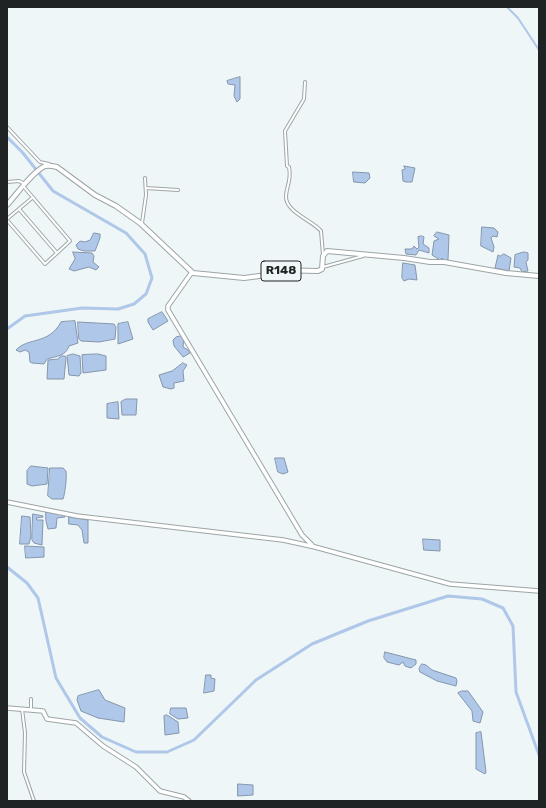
<!DOCTYPE html>
<style>
body{margin:0}
#map{position:relative;width:546px;height:808px;overflow:hidden;background:#eef6f7;font-family:Rubik,sans-serif}
canvas{display:block}
.frame{position:absolute;inset:0;border:8px solid #202324;pointer-events:none}
</style>
<div id="map">
<canvas width="546" height="808"></canvas>
<div class="frame"></div>
</div>
<script>
const c = document.querySelector('canvas').getContext('2d');
c.lineJoin = 'round';
function paint(path, color) {
  c.fillStyle = color;
  c.fill(path, 'evenodd');
}
function trace(path, color, width, dash) {
  c.strokeStyle = color;
  c.lineWidth = width;
  c.lineCap = dash ? 'butt' : 'round';
  c.setLineDash(dash || []);
  c.stroke(path);
}
function drawText(font, color, halo, rows, align = 'center') {
  c.font = font + ' Rubik,sans-serif';
  c.lineWidth = 4;
  c.setLineDash([]);
  c.textBaseline = 'middle';
  c.strokeStyle = halo;
  c.fillStyle = color;
  for (const [text, x, y, turn = 0] of rows) {
    c.save();
    c.translate(x, y);
    c.rotate((+turn || 0) * Math.PI / 180);
    c.textAlign = isNaN(turn) ? turn : align;
    if (halo) c.strokeText(text, 0, 0);
    c.fillText(text, 0, 0);
    c.restore();
  }
}
const water = new Path2D(`
 M240,77V99L237,102L234,96L235,85L228,84L227,81Z
 M404,166L415,168L412,182H406L403,181L402,170L405,169Z
 M353,172L369,173L370,178L365,183L354,182Z
 M482,227L494,228L498,232L497,237L493,236L491,238L494,247L493,252L481,246Z
 M437,232L449,235L448,260L444,261L442,258L440,260L432,255L434,241L439,239L434,236Z
 M94,233L100,234V238L95,251H84L78,249L76,245L80,241L85,242L90,240Z
 M422,236L424,237L423,244L429,248V253L419,250L416,255L406,254L405,249H412L414,246L417,249L419,247L418,237Z
 M73,252L92,253L94,256L93,262L99,267L96,270L89,267L74,271L69,269L75,259Z
 M524,252L528,253V260L526,262L528,271L522,272L520,268L514,267L515,255Z
 M504,254L511,258L509,271L495,268L498,255L500,256Z
 M403,263L415,265L417,280L409,279L404,281L402,278Z
 M162,312L168,321L153,330L148,322V319Z
 M75,321L78,343L69,346C66,356 57,356 47,359L44,364L32,363L30,362L29,352L25,350L20,352L16,350C28,337 49,345 61,322Z
 M78,322L114,324L116,327L115,339L99,342L81,341L79,339Z
 M128,322L133,339L118,344V324Z
 M182,336L184,337L183,347L188,350L190,353L183,357L174,346L173,340L176,337Z
 M73,354L80,356L81,373L79,376L69,375L67,356Z
 M98,354L106,356V370L83,373L82,355Z
 M61,356H65L66,358L64,379H47L48,360L58,359Z
 M183,363L187,365L183,371L184,381L174,383V388L171,389L163,387L159,375L172,371Z
 M126,399H137L136,415H122L121,402Z
 M118,402L119,419L107,418V404Z
 M275,458H284L288,472L283,474L278,472Z
 M31,466L48,468L47,484L32,486L27,484V471Z
 M50,468H63L66,471C67,477 65,494 63,499H52L48,496Z
 M46,512L64,515L65,517L57,518L56,528L48,529L46,521Z
 M33,514L43,516V517L36,518L37,520H43L42,545L34,543L32,540Z
 M22,516L30,517L31,536L29,544H20Z
 M69,517L88,520V543H84L82,530L78,525L69,524Z
 M423,539L440,540V551L424,550Z
 M25,546L44,547V557L26,558Z
 M385,652L412,659L416,660V664L411,668L405,666L403,662L399,665L387,662L384,658Z
 M422,664L426,665L432,670L456,678L457,681L456,686L437,681L420,672L419,669Z
 M206,675H211V678L215,679L214,691L204,693Z
 M99,690L105,700L125,708L124,722L98,718L81,711L77,700L78,696Z
 M462,691H468L483,712L480,723L473,721L472,711L458,693Z
 M171,708H186L188,718L178,719L170,714Z
 M167,715L178,722L179,733L165,735L164,716Z
 M481,732L486,772L485,774L476,769V733Z
 M238,784L253,785V795L238,796Z`);
const canal = new Path2D(`
 M507,7L518,18L539,50`);
const river = new Path2D(`
 M7,137L23,153L53,191L126,233L145,254L152,278L146,294L134,304L118,309L82,308L25,316L7,329
 M7,567L27,583L38,598L56,678L80,718L102,737L136,752H167L194,740L256,680L312,644L368,621L448,596L482,599L503,608L513,626L516,692L539,755`);
const street = new Path2D(`
 M305,82L304,99L285,131L287,166L289,167C292,181 286,186 286,197C286,212 313,221 321,231L323,255
 M7,127L40,162L49,164
 M7,182L19,181L25,184
 M24,187L70,241L57,253
 M146,188L178,190
 M7,219L32,198
 M7,220L45,264L57,253L19,209
 M142,223L146,195L145,178
 M323,267L363,256
 M22,709L25,733L24,772L34,801
 M31,709V699`);
const secondary = new Path2D(`
 M192,272L168,306V310L302,535L312,545
 M7,502L77,516L283,540L315,547L450,584L539,591
 M7,708L43,711L47,719L76,723L103,746L136,767L160,791L184,797L189,801`);
const primary = new Path2D(`
 M7,205C17,194 32,172 45,166C49,165 53,166 57,167L95,195L116,206L140,223L193,273L244,278L267,275L274,270L318,271L322,269L323,256L327,251L404,258L430,262H444L506,273L539,276`);
const shields = [
 [281,271,40]
];
const shieldNames = [
 ["R148",281,271]
];
paint(water, '#afc7e8');
trace(water, '#8496ad', 1);
trace(canal, '#afc7e8', 2);
trace(river, '#afc7e8', 3);
trace(street, '#9da5a6', 4);
trace(secondary, '#9da5a6', 5.5);
trace(primary, '#9da5a6', 6);
trace(street, '#fff', 2);
trace(secondary, '#fff', 3.5);
trace(primary, '#fff', 4);
for (const [x, y, w] of shields) {
  const box = new Path2D();
  box.roundRect(x - w / 2, y - 10, w, 20, 3);
  c.fillStyle = '#eef6f7';
  c.fill(box);
  trace(box, '#202324', 1);
}
drawText('bold 12px', '#202324', null, shieldNames);
</script>
